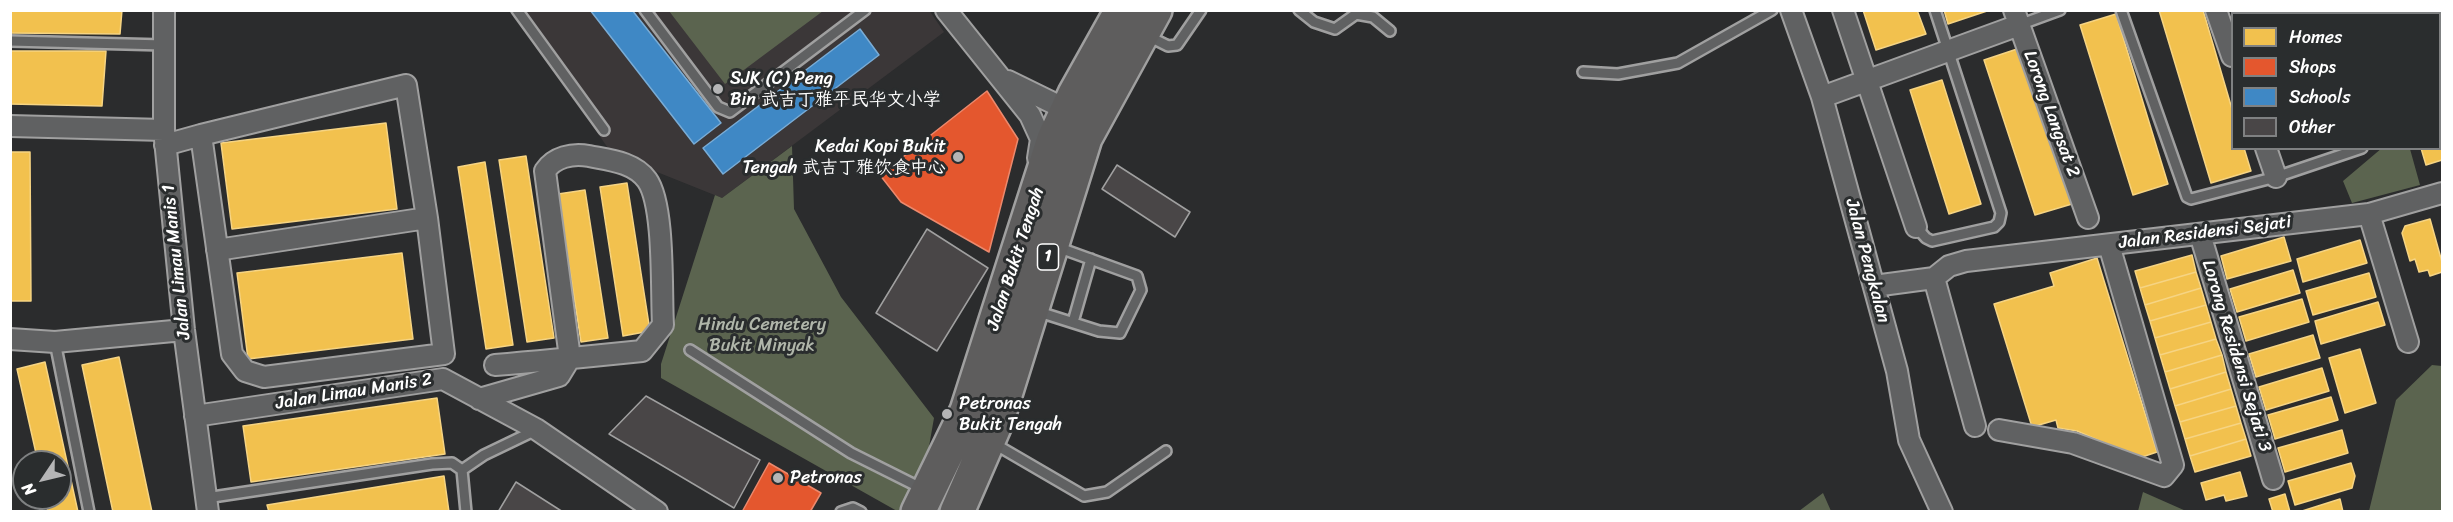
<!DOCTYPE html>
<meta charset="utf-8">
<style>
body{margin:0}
#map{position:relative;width:2453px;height:522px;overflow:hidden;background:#2b2c2d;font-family:Sriracha,sans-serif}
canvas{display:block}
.frame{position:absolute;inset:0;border:12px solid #fff;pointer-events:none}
.legend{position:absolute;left:2231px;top:12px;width:210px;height:138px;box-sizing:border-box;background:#2a2d2e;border:2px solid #7f8182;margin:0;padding:8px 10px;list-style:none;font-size:18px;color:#fff}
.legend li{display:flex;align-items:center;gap:12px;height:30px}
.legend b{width:30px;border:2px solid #7f8182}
.north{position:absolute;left:12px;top:450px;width:60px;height:60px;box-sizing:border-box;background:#2a2d2e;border:2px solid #7f8182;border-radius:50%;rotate:235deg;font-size:16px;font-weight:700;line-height:24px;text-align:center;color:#fff}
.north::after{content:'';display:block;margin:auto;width:21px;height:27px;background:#b5b5b6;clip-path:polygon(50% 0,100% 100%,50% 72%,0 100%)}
</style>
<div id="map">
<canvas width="2453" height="522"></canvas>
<div class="frame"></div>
<ul class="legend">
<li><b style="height:16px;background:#f2c14e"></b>Homes</li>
<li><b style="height:16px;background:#e4572e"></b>Shops</li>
<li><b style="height:16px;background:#3f88c5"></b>Schools</li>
<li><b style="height:16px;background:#494647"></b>Other</li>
</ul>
<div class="north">N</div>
</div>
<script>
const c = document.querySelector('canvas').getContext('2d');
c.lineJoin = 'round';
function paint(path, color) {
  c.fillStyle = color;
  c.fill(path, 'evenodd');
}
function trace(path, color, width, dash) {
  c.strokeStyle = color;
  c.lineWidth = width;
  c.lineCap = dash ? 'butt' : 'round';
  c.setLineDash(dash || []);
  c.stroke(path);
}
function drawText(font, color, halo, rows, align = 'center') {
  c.font = font + ' Sriracha,"LXGW WenKai TC",sans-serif';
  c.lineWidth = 6;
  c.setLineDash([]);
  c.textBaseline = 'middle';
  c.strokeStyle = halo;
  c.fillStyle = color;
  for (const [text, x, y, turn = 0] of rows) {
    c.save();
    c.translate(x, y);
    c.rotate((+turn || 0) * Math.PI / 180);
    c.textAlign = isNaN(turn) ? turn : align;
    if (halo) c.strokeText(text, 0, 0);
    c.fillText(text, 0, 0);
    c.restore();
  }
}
const built = new Path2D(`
 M929,10L944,32L722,198L612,154L514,11Z`);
const green = new Path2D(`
 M669,11H823L725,84Z
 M2335,11H2442V36L2440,37V14H2336Z
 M792,146L794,209L841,297L934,418L924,475L904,511H897L661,378V364L715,195L722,198Z
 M2382,148L2410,149L2420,185L2352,203L2343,181Z
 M2432,365L2442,366V511H2369L2396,400Z
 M2143,492L2186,511H2138Z
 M1823,493L1831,511H1799Z`);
const homes = new Path2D(`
 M10,10H122L120,34L10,33Z
 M1863,10H1917L1926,34L1876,50Z
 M1944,10H1990L1948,24Z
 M2159,10H2203L2232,109V148H2244L2251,171L2211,183Z
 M2268,10H2312L2313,14H2269Z
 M2116,14L2168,184L2133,195L2080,25Z
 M2020,48L2072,204L2035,215L1984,60Z
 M10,51H106L102,106L10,104Z
 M1942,80L1981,204L1949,214L1910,90Z
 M2440,114L2442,124V160L2426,165L2421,148H2440Z
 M386,123L397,209L232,229L221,143Z
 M10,152H30L31,301H10Z
 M526,156L554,338L527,342L499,160Z
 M485,162L513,345L486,349L458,167Z
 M627,183L650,331L623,336L600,187Z
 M585,190L608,338L581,342L558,194Z
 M2430,219L2442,262V272L2430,276L2428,270L2419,272L2415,259L2410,261L2402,233L2405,226Z
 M2284,237L2291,261L2227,279L2221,256Z
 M2360,240L2367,263L2303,282L2297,259Z
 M402,253L413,339L248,359L237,273Z
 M2192,255L2196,272L2140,288L2135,271Z
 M2097,258L2157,452L2139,458L2077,431L2058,428L2056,420L2032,427L1994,304L2054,286L2050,273Z
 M2293,270L2300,293L2237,312L2230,289Z
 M2196,272L2201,288L2145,305L2140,288Z
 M2369,273L2376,297L2313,315L2306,291Z
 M2201,288L2206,305L2150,321L2145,305Z
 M2302,299L2309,322L2246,341L2239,317Z
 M2378,302L2385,325L2321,344L2315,321Z
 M2206,305L2211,322L2155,338L2150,321Z
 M2211,322L2216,339L2160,355L2155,338Z
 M2313,335L2320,358L2256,377L2249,354Z
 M2216,339L2222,355L2165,372L2160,355Z
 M2360,349L2376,403L2345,413L2329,358Z
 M2222,355L2226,372L2170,389L2165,372Z
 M119,357L152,512H113L82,365Z
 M45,362L78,512H48L45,498H60V462H38L17,369Z
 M2322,368L2329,391L2266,410L2259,387Z
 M2226,372L2231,389L2175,406L2170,389Z
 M2231,389L2236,406L2180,422L2175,406Z
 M2331,397L2338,420L2275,439L2268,415Z
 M437,398L445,454L251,482L243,426Z
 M2236,406L2241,423L2185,439L2180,422Z
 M2241,423L2246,439L2190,456L2185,439Z
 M2342,430L2348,453L2285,472L2278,448Z
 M2246,439L2251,456L2195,472L2190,456Z
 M2351,463L2355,476L2352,488L2295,505L2288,481Z
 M2240,472L2247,496L2226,501L2224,495L2206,500L2201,483Z
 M444,476L449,512H269L267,505Z
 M2285,494L2290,512H2273L2269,499Z
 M2340,499L2343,512H2299Z`);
const shops = new Path2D(`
 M987,91L1018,139L989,252L901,202L880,175Z
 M769,463L821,493L810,512H742Z`);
const schools = new Path2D(`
 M590,10H632L721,123L694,144Z
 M860,29L879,55L723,174L703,148Z`);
const building = new Path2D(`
 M1117,165L1190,212L1175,237L1102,189Z
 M927,229L988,268L937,351L876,313Z
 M646,396L760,460L734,508L609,434Z
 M516,482L563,512H498Z`);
const lane = new Path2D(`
 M517,10L604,130
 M645,10L718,107L730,112L865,10
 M1299,10L1314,22L1335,29L1356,14L1373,17L1390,31
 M2121,10L2187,197L2191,199L2276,177L2362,148
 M2329,10L2330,14
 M2019,25L2060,10
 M1146,35L1168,46L1177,45L1201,10
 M10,41L164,45
 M1583,72L1618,74L1678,63L1772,10
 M1916,227L1926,238L1932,241L1994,227L1999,222L2001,213L1935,10
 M1036,311L1099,331L1120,333L1141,290L1137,276L1057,247
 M1073,322L1091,259
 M55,342L89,512
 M690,350L851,453L923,489
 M993,443L1084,496L1107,492L1166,451
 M206,498L432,464L452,463L462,470
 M466,512L462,470L484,455L536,430
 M841,512L853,508L861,512`);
const street = new Path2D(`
 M164,10V130L184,330L208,512
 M946,10L1030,115L1041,139L1038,158
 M1791,10L1822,97L1897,371L1909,440L1942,512
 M1843,10L1916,227
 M2014,10L2088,218
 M2216,10L2232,56
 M1008,81L1057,105L1065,103L1075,95
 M406,85L427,218L444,354L264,377L245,371L232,354L201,135Z
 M1822,97L2019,25
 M10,126L164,130
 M165,145L201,135
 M2266,148L2276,177
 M2369,214L2408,342
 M2200,234L2273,479
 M217,250L427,218
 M1934,278L1975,426
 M1874,286L1934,278L1949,266L1966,261L2369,214L2442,193
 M10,339L55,342L184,330
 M479,399L559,376L570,358L545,171C554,157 572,153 589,156C609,160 634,162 647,180C665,205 661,292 663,325L642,351C593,356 544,361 495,365
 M195,416L443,379L536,429L657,512
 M1999,430L2073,443L2164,476L2173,465L2109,245`);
const highway = new Path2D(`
 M918,512L967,411L1054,139L1075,94L1122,10
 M957,512L997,420L1085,138L1155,10`);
const markers = [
 [718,89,6,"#b5b5b6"],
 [958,157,6,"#b5b5b6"],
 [947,414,6,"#b5b5b6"],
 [778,478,6,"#b5b5b6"]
];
const shields = [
 [1048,257,21]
];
const shieldNames = [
 ["1",1048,257]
];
const poiNames = [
 ["SJK (C) Peng",730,79],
 ["Bin 武吉丁雅平民华文小学",730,100],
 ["Kedai Kopi Bukit",946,147,"right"],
 ["Tengah 武吉丁雅饮食中心",946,168,"right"],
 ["Petronas",959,404],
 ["Bukit Tengah",959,425],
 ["Petronas",790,478]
];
const streetNames = [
 ["Lorong Langsat 2",2051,114,70],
 ["Jalan Residensi Sejati",2205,233,-7],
 ["Jalan Bukit Tengah",1016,259,-72],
 ["Jalan Pengkalan",1867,261,75],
 ["Jalan Limau Manis 1",177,262,-96],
 ["Lorong Residensi Sejati 3",2236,356,73],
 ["Jalan Limau Manis 2",354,392,-9]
];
const parkNames = [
 ["Hindu Cemetery",762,325],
 ["Bukit Minyak",762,346]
];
paint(built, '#3b3738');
paint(green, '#5b644f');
paint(homes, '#f2c14e');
trace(homes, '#f6d483', 1.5);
paint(shops, '#e4572e');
trace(shops, '#ec896d', 1.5);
paint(schools, '#3f88c5');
trace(schools, '#79acd6', 1.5);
paint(building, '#494647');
trace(building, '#a0a0a0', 1.5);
trace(lane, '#a0a0a0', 14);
trace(street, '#a0a0a0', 24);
trace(highway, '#a0a0a0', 38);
trace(lane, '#606162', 9);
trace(street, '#606162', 20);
trace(highway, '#5e5d5d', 33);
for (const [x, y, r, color] of markers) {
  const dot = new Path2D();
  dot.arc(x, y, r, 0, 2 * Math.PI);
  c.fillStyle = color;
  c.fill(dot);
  trace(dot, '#2a2d2e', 2);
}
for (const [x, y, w] of shields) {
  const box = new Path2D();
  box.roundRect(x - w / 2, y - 13, w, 26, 4.5);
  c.fillStyle = '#2a2d2e';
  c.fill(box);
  trace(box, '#fff', 1.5);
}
drawText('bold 16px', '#fff', null, shieldNames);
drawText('18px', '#fff', '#2a2d2e', poiNames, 'left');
drawText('18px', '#fff', '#2a2d2e', streetNames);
drawText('18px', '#b0b6aa', '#2a2d2e', parkNames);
</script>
